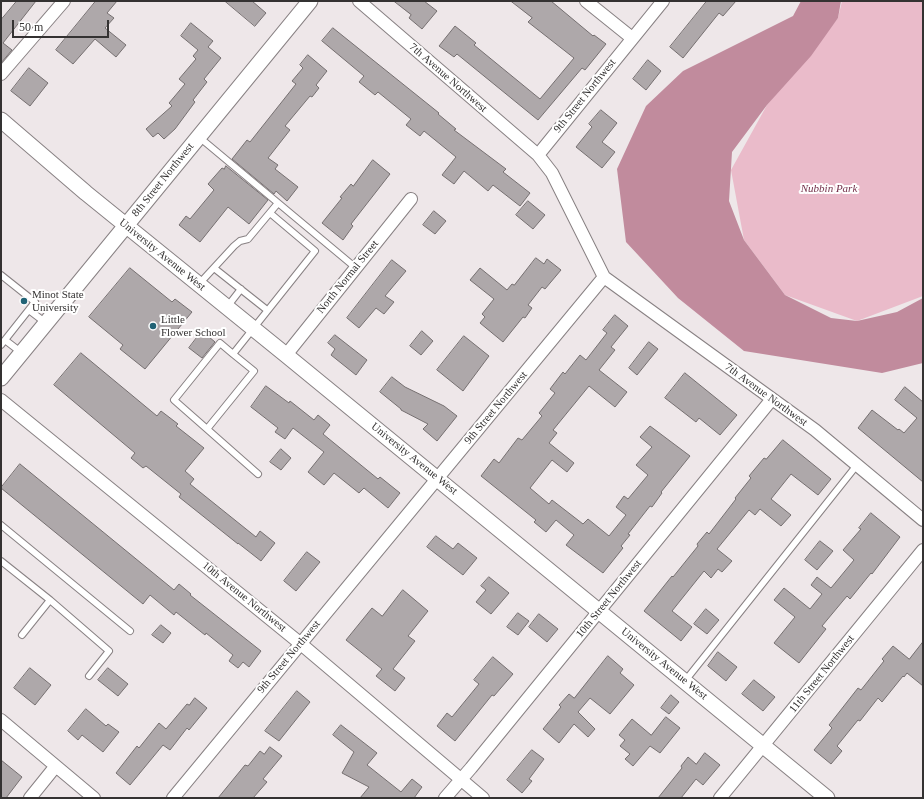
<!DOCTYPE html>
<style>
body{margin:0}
#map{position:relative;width:924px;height:799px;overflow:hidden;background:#eee7e9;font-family:"Times New Roman",serif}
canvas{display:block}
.frame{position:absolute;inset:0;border:2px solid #343232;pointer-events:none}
.scale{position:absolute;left:12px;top:20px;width:97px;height:18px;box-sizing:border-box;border:2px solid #343232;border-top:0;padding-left:5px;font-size:12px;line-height:14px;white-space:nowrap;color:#343232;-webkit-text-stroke:3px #fff;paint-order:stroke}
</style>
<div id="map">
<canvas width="924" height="799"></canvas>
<div class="frame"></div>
<div class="scale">50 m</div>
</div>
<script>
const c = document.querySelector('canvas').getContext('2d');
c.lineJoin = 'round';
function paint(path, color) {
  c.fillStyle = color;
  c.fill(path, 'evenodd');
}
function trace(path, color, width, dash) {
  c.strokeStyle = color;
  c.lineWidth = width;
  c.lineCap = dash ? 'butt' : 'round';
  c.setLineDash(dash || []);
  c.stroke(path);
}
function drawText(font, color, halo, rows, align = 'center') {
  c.font = font + ' "Times New Roman",serif';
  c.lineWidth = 4;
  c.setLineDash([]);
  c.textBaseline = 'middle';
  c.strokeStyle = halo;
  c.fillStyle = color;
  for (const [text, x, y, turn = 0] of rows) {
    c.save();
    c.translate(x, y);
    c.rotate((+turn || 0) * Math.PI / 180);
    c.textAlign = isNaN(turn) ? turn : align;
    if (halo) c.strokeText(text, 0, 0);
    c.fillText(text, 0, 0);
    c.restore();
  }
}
const green = new Path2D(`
 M842,1H923V296L857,321L785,295L744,240L731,170L767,105L838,18Z`);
const water = new Path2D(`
 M801,1H841L838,18L811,56L767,105L732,152L729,201L744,240L785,295L831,318L857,321L897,312L923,298V363L882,373L744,351L678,298L626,242L617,169L646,106L683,71L793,16Z`);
const building = new Path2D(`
 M17,1H36L3,43L12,50L1,63V20Z
 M96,1H117L107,13L114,18L105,28L126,45L116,57L95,39L73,64L56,50Z
 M225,1H252L266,13L255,26Z
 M394,1H424L437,11L422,29L409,18L411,15Z
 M511,1H551L593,36L594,35L606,44L585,70L582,68L538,120L457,54L454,57L439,46L455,26L476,43L474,45L540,99L574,58L528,22L532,18Z
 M707,1H736L723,16L719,13L683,58L670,47Z
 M191,23L213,41L208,47L221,58L204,79L207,82L193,100L195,102L175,129L164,139L158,133L153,137L146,129L172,106L169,103L185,84L179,79L196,59L193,56L198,50L181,36Z
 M333,28L439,113L438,114L456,129L454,130L506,169L503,172L530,193L520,206L493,185L488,191L464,171L454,184L442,175L456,157L424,131L420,136L406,125L411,119L378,92L375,95L359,82L364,76L322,41Z
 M308,55L327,71L316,85L319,88L312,97L310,96L285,126L290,130L268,158L278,165L275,169L298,187L287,201L276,191L274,194L232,159L247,140L250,142L296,84L292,81L303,68L300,65Z
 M648,60L661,71L646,90L633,79Z
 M29,68L48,83L30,106L11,91Z
 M601,110L617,123L602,142L615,152L602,168L576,147L592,127L589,124Z
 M373,160L390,174L351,224L353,226L343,240L322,223L342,198L340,197L351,184L353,186Z
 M226,166L268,200L249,224L228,207L200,242L179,225L186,216L190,219L214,190L208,184L222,168L224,169Z
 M528,201L545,215L533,229L516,215Z
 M434,211L446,221L435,234L423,225Z
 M536,258L544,264L547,259L561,270L545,289L542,287L528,305L532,308L525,318L523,317L503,342L480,323L485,317L482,314L494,299L470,280L480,268L507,290L512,284L514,285Z
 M392,260L406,271L385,296L394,302L384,314L376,308L359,328L347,318Z
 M130,268L172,302L175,299L192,312L145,369L120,349L123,345L89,317Z
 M615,315L628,326L611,347L615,350L599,370L627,392L615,407L589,386L553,430L557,433L549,443L574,463L567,472L552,460L530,488L549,504L552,500L583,524L588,519L609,536L626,515L616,507L624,496L628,499L648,475L636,465L652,447L640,437L650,426L690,456L661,492L662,493L652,507L650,506L628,534L630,535L621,546L623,548L603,573L566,545L574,535L556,520L546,532L534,522L536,520L481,476L494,459L499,463L518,438L522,440L542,416L539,413L555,393L550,389L563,372L565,374L580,355L586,360L607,333L603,330Z
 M202,331L215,342L202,358L189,348Z
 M422,331L433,341L421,355L410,346Z
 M335,335L367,360L356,375L331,355L335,349L328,343Z
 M464,336L489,356L463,391L437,370Z
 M649,342L658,349L637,375L629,368Z
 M81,353L157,416L161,411L178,424L176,426L204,448L185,471L194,479L190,484L256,537L260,531L275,543L261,561L238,543V544L179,497L181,494L146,466L143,468L131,458L135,453L54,385Z
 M685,373L737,415L720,435L699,418L696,422L665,398Z
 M392,377L405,387L444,406L457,416L437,441L423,429L428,424L401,410V409L380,392Z
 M266,386L289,403L290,401L314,420L318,415L330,425L323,434L378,479L380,477L400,493L388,508L364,488L359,493L334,473L324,485L308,472L324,452L293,428L285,439L275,432L278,428L251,407Z
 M905,387L923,402V482L858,428L872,410L898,430L899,429L904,433L917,418L895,400Z
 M783,440L831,479L818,495L791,474L771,499L791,515L781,526L760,509L755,515L749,510L717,549L732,561L722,572L718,569L711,578L704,571L672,611L692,627L681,641L644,611L672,576L673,577L698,546L697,544L707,532L709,534L736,499L735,498L751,478L749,476L764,458L766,459Z
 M281,449L291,458L281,470L270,462Z
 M20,464L174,590L179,584L191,594L190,595L261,651L249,667L243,662L238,668L229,661L233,655L206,633L205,635L176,612L174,615L150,595L143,604L1,488Z
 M871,513L900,537L872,574L871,573L850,599L847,596L822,626L826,629L799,663L774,643L795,617L774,600L784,588L810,609L822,594L811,585L817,577L831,588L854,560L843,550L861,529L859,528Z
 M436,536L453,549L458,543L477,558L463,575L427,547Z
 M820,541L833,551L817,570L805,560Z
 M307,552L320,562L296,591L284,581Z
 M489,577L509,593L491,614L476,602L486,590L481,586Z
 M403,590L428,611L408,636L415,641L393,669L405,678L395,691L376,676L382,669L346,640L372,608L382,616Z
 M706,609L719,620L707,634L694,624Z
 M518,613L529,621L518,635L507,627Z
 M539,614L558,629L547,642L529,627Z
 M161,625L171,633L163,643L152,635Z
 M923,642V686L907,673L904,677L903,676L882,702L878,698L860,721L858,720L837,746L842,751L831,764L814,750L832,728L829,725L858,688L861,690L884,661L882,659L893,646L909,659Z
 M718,652L737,667L726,681L708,666Z
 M608,656L623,669L620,673L634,685L610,714L590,698L578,712L595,729L588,737L574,724L559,743L543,729L561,707L559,705L569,694L574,698Z
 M493,657L513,674L494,696L492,695L455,741L437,726L447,713L452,717L479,684L474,680Z
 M30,668L51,685L35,705L14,688Z
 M108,668L128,684L118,696L98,680Z
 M754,680L775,697L763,711L742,694Z
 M297,691L310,702L279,741L265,731Z
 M671,695L679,702L669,714L661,708Z
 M195,698L207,708L189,730L187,728L170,750L163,745L130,785L116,773L137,746L139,748L159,723L166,729L187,704L189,705Z
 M86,709L106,726L108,724L119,732L103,752L82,735L78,740L68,731Z
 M666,717L680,728L660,753L650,746L633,766L625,759L630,754L620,746L625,740L619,735L632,719L651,735Z
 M341,725L377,753L367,765L401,792L412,779L422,787L414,798H360L369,787L342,773L354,752L333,735Z
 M270,747L282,756L263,779L267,782L253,798H218L245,765L248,766L260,751L264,754Z
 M532,750L544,759L529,779L532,781L522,793L507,780Z
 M705,753L720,765L703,785L696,779L681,798H658L682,768L681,766L688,757L696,764Z
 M1,760L22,777L6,798H1Z`);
const service = new Path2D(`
 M199,137L356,268
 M214,268L267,310
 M1,275L35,302L1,345
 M199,284L234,246L240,241L248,239L278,203
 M227,307L241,289
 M29,310L46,323
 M5,340L22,353
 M233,354L254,371L207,429L174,400L220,343L233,354L315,251L270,213
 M207,429L258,474
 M1,525L130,631
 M1,561L50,600L22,635
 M50,600L109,651L89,676
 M685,681L857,465`);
const minor = new Path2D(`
 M359,1L538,155L552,173L604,277L815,430L923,520
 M586,1L632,38
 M1,74L64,1
 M538,155L663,1
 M286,355L411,199
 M1,400L301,644L483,798
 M1,720L94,798
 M30,798L55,767
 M173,798L604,277
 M445,798L471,768L772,399
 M720,798L923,550`);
const tertiary = new Path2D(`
 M1,120L86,193L286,355L827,798
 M1,378L310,1`);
const markers = [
 [24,301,4,"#216376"],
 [153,326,4,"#216376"]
];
const streetNames = [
 ["7th Avenue Northwest",448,78,41],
 ["9th Street Northwest",585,96,-51],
 ["8th Street Northwest",163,180,-51],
 ["University Avenue West",162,255,39],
 ["North Normal Street",348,277,-51],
 ["7th Avenue Northwest",766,395,36],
 ["9th Street Northwest",496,408,-50],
 ["University Avenue West",414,459,39],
 ["10th Avenue Northwest",244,597,39],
 ["10th Street Northwest",609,599,-51],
 ["9th Street Northwest",289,657,-50],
 ["University Avenue West",664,664,39],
 ["11th Street Northwest",822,674,-51]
];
const parkNames = [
 ["Nubbin Park",829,189]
];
const poiNames = [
 ["Minot State",32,295],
 ["University",32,308],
 ["Little",161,320],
 ["Flower School",161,333]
];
paint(green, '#eabbca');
paint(water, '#c18b9d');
paint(building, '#aea8aa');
trace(building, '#756f70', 1);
trace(service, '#888183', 8);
trace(minor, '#888183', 14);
trace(tertiary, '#888183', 17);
trace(service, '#fff', 6);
trace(minor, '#fff', 12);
trace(tertiary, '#fff', 15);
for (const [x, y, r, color] of markers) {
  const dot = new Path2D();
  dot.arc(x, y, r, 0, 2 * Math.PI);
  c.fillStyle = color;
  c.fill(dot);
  trace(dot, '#fff', 1.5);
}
drawText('11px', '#343232', '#fff', streetNames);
drawText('italic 11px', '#74314b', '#fff', parkNames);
drawText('11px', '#343232', '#fff', poiNames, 'left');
</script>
